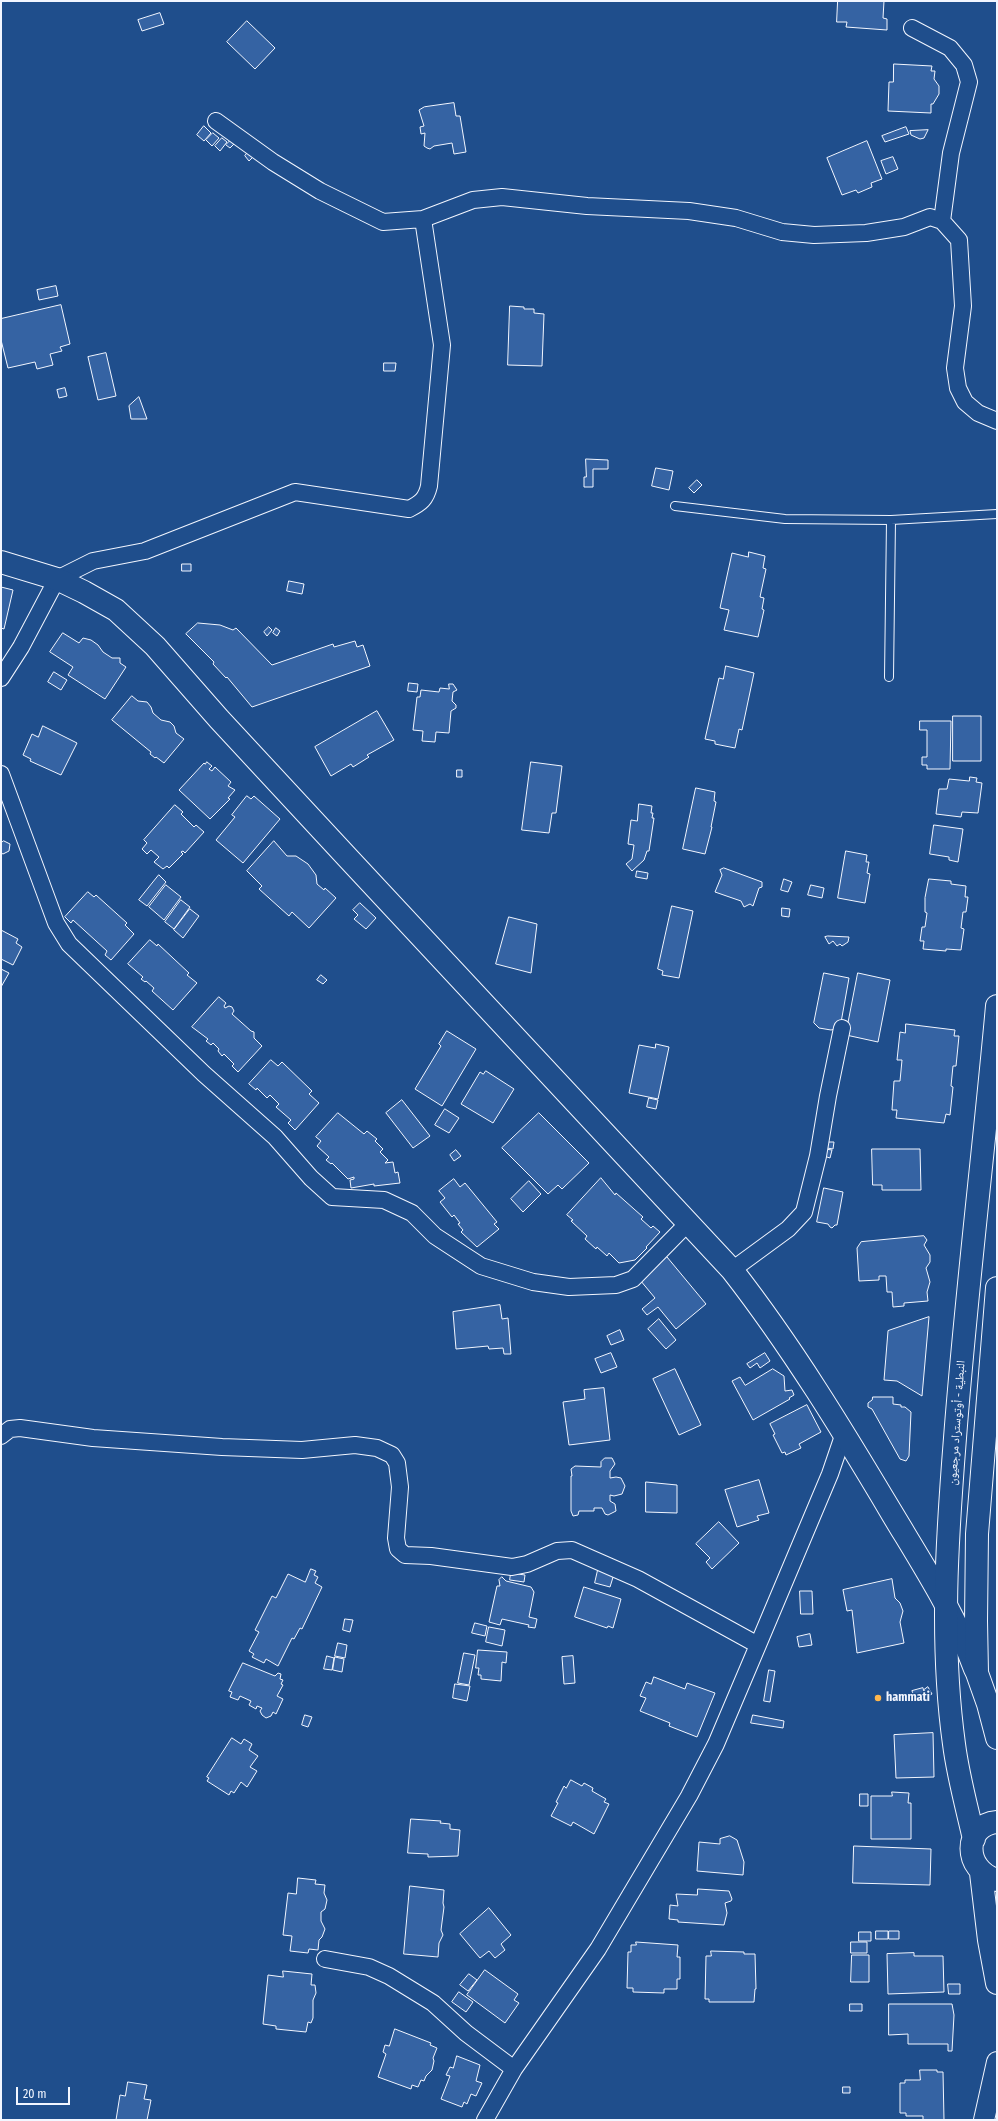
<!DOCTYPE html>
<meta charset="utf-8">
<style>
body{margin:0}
#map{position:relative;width:998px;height:2121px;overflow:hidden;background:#1f4e8c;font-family:"Fira Sans Condensed",sans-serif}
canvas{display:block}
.frame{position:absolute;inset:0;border:2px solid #f2f6ff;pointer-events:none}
.scale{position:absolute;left:16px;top:2087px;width:54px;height:18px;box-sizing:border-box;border:2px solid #f2f6ff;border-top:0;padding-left:5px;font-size:12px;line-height:14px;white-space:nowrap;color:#f2f6ff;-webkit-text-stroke:3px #1f4e8c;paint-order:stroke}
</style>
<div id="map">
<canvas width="998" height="2121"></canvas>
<div class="frame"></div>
<div class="scale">20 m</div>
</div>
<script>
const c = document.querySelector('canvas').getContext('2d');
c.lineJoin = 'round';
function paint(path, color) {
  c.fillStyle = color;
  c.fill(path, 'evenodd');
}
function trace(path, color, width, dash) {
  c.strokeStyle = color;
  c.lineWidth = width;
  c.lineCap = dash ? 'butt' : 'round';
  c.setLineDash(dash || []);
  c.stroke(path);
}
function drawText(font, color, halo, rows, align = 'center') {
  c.font = font + ' "Fira Sans Condensed","Noto Naskh Arabic",sans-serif';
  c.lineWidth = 3;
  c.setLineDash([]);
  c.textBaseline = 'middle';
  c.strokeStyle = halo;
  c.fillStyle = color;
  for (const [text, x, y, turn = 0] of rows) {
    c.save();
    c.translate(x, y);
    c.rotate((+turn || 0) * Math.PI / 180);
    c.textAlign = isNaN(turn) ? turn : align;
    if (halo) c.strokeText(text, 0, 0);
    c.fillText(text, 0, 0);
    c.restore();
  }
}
const building = new Path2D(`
 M838,1H884L883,18L887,19V30L846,27L847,22H837Z
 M160,13L164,24L142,31L138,20Z
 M247,21L275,48L255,69L227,42Z
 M894,64L932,66L931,71H935L934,79L939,86V94L933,104H931V113L888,111L889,82H893Z
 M454,103L456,116H460L466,152L454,154L452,143L434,146L430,149L427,148L424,146L425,133L421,134L420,127L424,126L419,110L424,107Z
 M204,126L211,133L204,141L197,135Z
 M906,127L909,134L885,142L882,136Z
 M928,130L924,138L920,139L911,135L910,131Z
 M213,133L219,138L212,146L206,140Z
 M222,138L227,142L220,151L215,146Z
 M230,141L234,144L230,148L226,145Z
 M867,141L882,179L871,183L872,187L858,193L856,190L842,195L827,158Z
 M248,152L253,157L249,161L245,156Z
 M893,157L898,169L886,174L881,161Z
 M56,286L58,296L39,300L37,290Z
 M61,305L70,344L60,347L62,351L50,354L53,365L37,369L35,362L8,368L1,340V319Z
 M510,306L524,307V309H534V313L544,314L542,366L508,365Z
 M106,353L116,396L98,400L88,357Z
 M384,363H396L395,371H384Z
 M65,388L67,396L59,398L57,390Z
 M139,397L147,419H131L129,406Z
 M586,459L608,460V469H593V487H584V477H586Z
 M656,468L673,471L669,490L652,486Z
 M697,480L702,485L694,493L689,488Z
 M749,552L765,556L763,568L766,569L760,597L764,598L762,609L764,610L758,637L724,630L729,610L720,608L732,553L748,557Z
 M182,564H191V571H182Z
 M289,581L304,584L302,594L287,591Z
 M1,587L13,590L4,629L1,628Z
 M198,623L220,625L233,630L236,628L272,665L333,644L334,647L355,641L357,647L363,645L370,666L252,707L227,677L226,678L213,664L214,662L186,634Z
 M269,627L272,630L267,636L264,632Z
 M276,628L280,631L277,636L273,633Z
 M63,633L79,643L83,638L91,640L98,645L103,652L112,658H120V663L126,667L105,699L68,675L73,667L50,652Z
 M726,666L754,673L742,730L739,729L735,748L715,744V741L705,739L719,678L723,679Z
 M54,672L67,680L61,690L48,682Z
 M409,683L418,684L417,692L408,691Z
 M449,684H453L457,690L453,692L452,701L456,705V708L451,711L449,733L436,732L435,742L422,741L423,731L413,730L417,697H420L421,690L439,692L440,688L449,689Z
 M132,696L138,701L147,702L151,707L153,713L161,720L170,722L174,726L176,733L184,739L164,763L156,757L155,758L150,754L151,752L112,720Z
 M377,711L394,740L367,755L369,757L353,767L351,764L331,776L315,747Z
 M953,716H981V761H953Z
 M920,721H951L950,769H927V765H922V757H927V730H920Z
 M43,726L77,743L61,775L30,761L31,759L23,755L32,734L38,737Z
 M207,762L212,766L209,769L212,771L215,767L231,782L228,786L235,790L228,798L230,799L210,819L179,790L204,763L205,764Z
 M531,762L562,766L556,813H552L549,833L522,830Z
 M457,770H462V777H457Z
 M970,777L977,778L976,782L982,783L978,813L962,812L961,817L936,814L939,789H947L949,779L969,781Z
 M696,788L715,792L714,801L716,802L711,827H712L705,854L683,849Z
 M247,796L251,799L254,796L280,819L243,863L216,840L235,817L232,815Z
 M639,804L652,806L651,813H653L652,818H654L649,851H647L644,860L632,871L626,864L632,859L634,845L628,844L631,820L637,821Z
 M175,805L183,812L181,814L194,827L196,825L204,832L185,853L183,851L181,852L183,854L169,868L167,866L163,869L154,862L159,857L151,850L147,854L142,849L147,843L144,840Z
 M934,825L963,829L958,862L949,860V857L930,854Z
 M4,841L10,844L9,851L3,854L1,853V843Z
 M274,841L287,856H296L308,864L316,875L317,884L324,890L325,888L336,898L309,928L292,912L289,916L259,889L262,886L247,871Z
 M846,851L867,855L866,862H869L867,873L870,874L865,903L838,898Z
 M724,868L762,882V887L759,888L753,906L750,904L744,907L741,901L715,892L722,875L720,870Z
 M637,871L648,873L647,879L636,877Z
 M159,875L166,882L147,906L139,900Z
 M784,879L792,882L788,892L781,890Z
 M929,879L951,881V884L966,886L965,897H968L966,912H963L961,928L964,929L961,950L946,949V951L923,949L924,941H920L922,927H925L927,913L925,912V898Z
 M166,885L181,897L164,920L149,907Z
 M811,885L824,888L822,898L808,895Z
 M88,892L94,897L96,895L127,923L125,925L134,934L111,960L105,955L107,951L73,920L71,923L65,917Z
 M181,900L190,907L174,929L165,922Z
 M360,903L376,918L366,929L354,919L358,915L353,910Z
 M672,906L693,911L679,978L662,975L663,971L658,969Z
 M782,908L790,909L789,917L782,916Z
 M190,909L199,916L183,938L174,930Z
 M509,917L537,924L531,973L496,964Z
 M1,930L18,939L16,943L22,947L13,965L1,959Z
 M828,936L849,937L848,942L842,946L840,944L837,946L833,941L829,944L825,937Z
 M150,940L157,946L158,944L189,973L187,975L197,983L173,1010L152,991L154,988L146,981L145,982L141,979L143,977L128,964Z
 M1,969L9,973L1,987Z
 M824,973L849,978L840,1028L831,1030L819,1028L814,1023Z
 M858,973L890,980L878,1042L846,1035Z
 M321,975L327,980L323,984L317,980Z
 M219,997L226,1003L224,1006L225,1008L229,1006L232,1007L234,1011L232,1014L251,1031L254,1032V1038L262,1046L238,1072L232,1066L234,1064L224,1054L222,1056L218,1051L219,1049L213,1043L211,1045L206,1041L208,1039L192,1027Z
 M906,1024L955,1030L954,1036H959L956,1066H953L951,1086L953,1087L950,1115L946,1114L944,1123L896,1118L897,1110H892L894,1081H900L902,1060H897L900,1032L905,1033Z
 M447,1031L476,1049L442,1106L415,1089L441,1046L439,1044Z
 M656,1044L669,1047L658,1099L629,1093L639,1045L655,1048Z
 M271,1060L278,1066L282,1062L312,1091L309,1094L319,1103L295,1130L288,1123L291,1120L276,1107L279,1104L270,1095L267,1098L257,1088L256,1090L249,1084Z
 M486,1071L514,1089L493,1123L461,1104L480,1072L483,1074Z
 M649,1098L658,1100L656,1109L647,1107Z
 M402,1100L430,1136L413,1148L386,1113Z
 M445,1109L459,1118L449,1133L435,1125Z
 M338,1113L364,1134L367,1131L377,1139L375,1141L383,1149L380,1152L388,1160L385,1163L393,1162L395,1173L398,1172L400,1183L374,1186V1184L351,1188L350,1180L354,1179V1177L348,1179L332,1163L331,1164L326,1160L329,1157L317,1146L321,1141L316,1137Z
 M539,1113L589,1163L562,1189L558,1185L548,1194L502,1148Z
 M828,1142H834L833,1149L827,1148Z
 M825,1149L832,1150L830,1158L824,1156Z
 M872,1149H920L921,1190H882V1185H873Z
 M456,1150L461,1156L454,1161L450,1155Z
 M601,1178L615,1195L616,1193L643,1217L641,1219L651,1228L653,1226L660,1232L646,1247L647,1248L635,1260L619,1263L609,1253L607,1256L597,1247L596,1249L585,1239L587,1236L571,1221L573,1220L567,1215Z
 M454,1179L460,1187L465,1183L497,1222L494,1224L499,1229L477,1247L461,1232L463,1230L458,1224L460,1223L454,1215L452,1217L440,1202L445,1198L439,1191Z
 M529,1181L541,1194L523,1212L511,1199Z
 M824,1188L843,1192L837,1225H835L832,1228L830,1227L828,1224L817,1222Z
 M924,1236L927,1240L924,1245L930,1255V1262L926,1268L930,1282L927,1292L928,1301L904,1303V1306L893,1307L892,1292H887L886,1276H879V1280L859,1281L857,1248L861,1242Z
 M667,1257L706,1304L676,1329L658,1307L647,1315L642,1309L655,1298L640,1280Z
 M500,1305L502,1319L508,1318L511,1354H504L503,1348L489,1349L488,1346L456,1349L453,1312Z
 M929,1317L922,1396L897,1381L884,1380L888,1331Z
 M659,1319L676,1340L666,1349L648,1329Z
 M620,1330L624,1340L611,1345L607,1336Z
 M611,1353L617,1367L601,1373L595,1359Z
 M765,1353L770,1361L760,1368L757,1363L750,1368L747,1364Z
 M675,1369L701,1425L679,1435L653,1379Z
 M773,1369L784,1376L785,1391L792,1390L794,1395L789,1398L790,1399L753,1420L732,1381L740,1377L745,1385Z
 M604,1388L610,1440L569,1445L563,1402L585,1399L584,1390Z
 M873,1397H893V1404L901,1405V1407H905L911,1412L909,1456L906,1461L900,1459L872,1409L868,1407V1403L872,1400Z
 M807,1405L821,1432L799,1444L801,1448L786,1455L785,1452L782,1453L773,1435L775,1434L770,1424Z
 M605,1458H612L615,1464L610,1471V1478L616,1477L621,1478L625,1486L622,1494L614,1496L610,1495V1501L615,1504L616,1511L608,1515L605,1514L602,1508H594V1511H579L578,1515L573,1516L571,1511V1476H572L571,1469L575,1466L601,1467V1462Z
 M759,1480L769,1513L757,1516L759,1520L737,1527L725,1490Z
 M646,1482L677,1485V1513L646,1512Z
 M719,1522L739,1543L712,1569L706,1562L710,1558L696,1544Z
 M311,1569L316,1571L314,1575L318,1577L315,1583L322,1587L302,1629L300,1628L294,1639L292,1638L278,1666L266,1659L264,1663L252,1657L254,1654L249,1651L259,1632L255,1630L272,1596L276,1598L288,1574L305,1582Z
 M598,1570L614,1574L610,1587L595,1583Z
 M511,1573L525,1575L524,1582L510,1580Z
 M502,1577L506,1581L531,1587L534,1592L529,1617L537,1619L535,1628L528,1627L529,1625L502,1619L500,1625L489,1622L497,1586H500L499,1580Z
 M892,1579L895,1598L900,1603L903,1611L900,1622L904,1643L857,1653L852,1610L847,1611L843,1590Z
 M584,1587L621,1599L613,1628L608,1626L607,1628L575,1617Z
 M800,1591H812L813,1614H801Z
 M345,1619L353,1620L350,1632L343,1630Z
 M475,1623L487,1626L485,1636L472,1633Z
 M489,1627L505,1630L502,1646L486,1642Z
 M810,1634L812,1645L799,1647L797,1637Z
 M338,1643L347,1645L345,1658L335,1656Z
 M478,1650L507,1652L506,1663L502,1662L501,1681L481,1679V1675H478L479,1668H476Z
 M464,1653L475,1655L469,1685L458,1683Z
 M327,1656L334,1658L332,1670L324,1669Z
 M573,1656L575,1683L564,1684L562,1657Z
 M335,1657L344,1659L342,1672L333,1670Z
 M243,1663L275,1676L278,1673L281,1674L280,1679L283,1680L281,1684L283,1685L277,1696L283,1699L276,1714L273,1712L271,1716L266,1718L262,1715L260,1711L262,1708L257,1706L256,1709L249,1705L251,1701L240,1696L238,1700L230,1697L232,1692L229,1691Z
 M769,1670L775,1671L770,1702L764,1701Z
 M654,1677L685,1689L687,1683L715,1693L697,1737L669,1726L670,1723L640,1711L646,1698L640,1696L646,1682L651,1684Z
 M455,1684L470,1686L467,1701L453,1698Z
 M928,1687L932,1694L928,1696L924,1690Z
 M923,1688L925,1696L915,1699L912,1691Z
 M305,1715L312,1717L308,1727L302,1725Z
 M753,1715L784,1721L783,1728L751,1723Z
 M933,1733L934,1777L896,1778L894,1735Z
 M232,1738L241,1744L244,1739L252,1744L249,1750L258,1756L250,1767L257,1771L247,1787L241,1782L234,1793L231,1791L229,1795L207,1781L209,1778L207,1777Z
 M571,1780L582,1786L584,1783L593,1788L592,1791L606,1799L604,1802L609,1804L594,1834L573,1822L571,1826L551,1816L558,1803L556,1802L564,1786L566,1788Z
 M892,1792L909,1793L908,1803H911V1839H871V1796H892Z
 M860,1794H868V1806H860Z
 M411,1819L441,1821L440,1823L450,1824V1829L460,1830L458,1856L428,1857V1854L408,1853Z
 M730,1836L737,1840L744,1862L743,1875L697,1871L699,1842L720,1844V1839Z
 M854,1846L931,1849L930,1885L853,1883Z
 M298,1878L316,1880L315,1884L325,1885L324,1893L327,1900L325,1909L321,1912V1921L325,1929L322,1937L319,1940L318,1950L309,1949L308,1953L290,1951L292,1936L283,1935L288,1893L296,1894Z
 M410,1886L444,1890L443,1903L444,1907L441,1930L443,1935L439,1943L438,1957L404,1954Z
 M698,1889L729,1891L732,1899L731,1901L725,1903L727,1913L724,1925L678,1922V1920L669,1919L670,1905L678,1906L676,1894L697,1895Z
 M489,1908L511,1935L501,1944L505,1950L495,1958L489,1951L480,1958L460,1934Z
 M876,1931H888V1939H876Z
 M889,1931H899V1939H889Z
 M859,1932H871V1941H859Z
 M636,1942L678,1945L677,1957H680V1979H677V1989H664V1993L633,1992V1988H627L628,1952H631V1945H636Z
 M851,1942H867V1953H851Z
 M711,1951L744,1952V1954H755L756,1989H755L754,2002H709V1999H705L706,1956H711Z
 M914,1953V1956H943L944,1992L888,1994L887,1954Z
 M852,1955H869V1982H851Z
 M485,1970L518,1994L514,2000L519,2003L505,2023L467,1995Z
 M283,1971L312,1974L311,1985H315L316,1993L313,2000V2018L311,2023L308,2022L306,2032L276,2029V2026L263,2024L268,1975L283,1977Z
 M469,1974L477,1980L468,1991L460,1985Z
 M948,1984H960V1994H949Z
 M459,1992L473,2002L466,2012L452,2002Z
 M850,2004H862V2011H850Z
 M889,2004H952L954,2015L952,2051H948V2044H908V2034L889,2035Z
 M395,2029L431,2043L430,2045L437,2048L433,2058L434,2061L432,2070L426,2076L424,2081L421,2080L418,2087L412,2085L411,2089L378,2077L386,2054L383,2052L385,2045L389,2046Z
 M457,2056L480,2065L476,2081L482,2083L476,2096L471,2094L467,2104L464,2102L462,2107L441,2099L450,2076L446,2075L450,2067L453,2068Z
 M920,2070H937V2072H943L944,2120H923V2116H906V2113H900V2083H905V2080H920Z
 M128,2082L147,2085L144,2099L151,2100L147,2120H116L120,2095L125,2096Z
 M843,2087H850V2093H843Z`);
const service = new Path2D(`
 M675,506L785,519L891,520L997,514
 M889,677L891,520`);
const minor = new Path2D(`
 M912,28L950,48L964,65L969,82L951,153L942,221
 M216,121L273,162L320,191L383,222L423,219L473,200L502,197L587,206L689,211L736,218L782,232L814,235L866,233L904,227L930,217L942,221L959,240L963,306L955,368L958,388L965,402L978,413L997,421
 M1,678L21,647L57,579L93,561L145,551L295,492L409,509C421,503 426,499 429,486L442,345L423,219
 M1,774L56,923L69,944L204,1074L275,1137L311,1178L332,1197L384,1200L412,1213L435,1236L481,1266L533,1282L569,1287L616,1285L633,1279L689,1222
 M732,1270L788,1229L804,1212L818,1156L828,1096L842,1028
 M1,1436L10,1429L20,1428L93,1438L222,1447L302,1450L355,1445L377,1448L392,1455L397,1463L400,1487L396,1538L398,1549L405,1555L431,1556L512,1567L527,1564L557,1551L572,1550L638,1579L758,1645
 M325,1959L369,1967L389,1976L433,2003L466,2033L514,2069
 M485,2120L514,2069L598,1949L689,1796L716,1744L758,1645L830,1474L844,1433`);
const tertiary = new Path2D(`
 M984,2120L997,2062`);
const primary = new Path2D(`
 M1,562L57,579L84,592L116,610L155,646L219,719L347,857L732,1270C792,1347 843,1431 893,1515C923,1565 955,1614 975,1669`);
const trunk = new Path2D(`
 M997,1288L977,1534L976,1621L977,1673L988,1704L997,1738
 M997,1822C963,1825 963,1870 997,1880
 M974,1839C967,1808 958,1776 954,1744C940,1643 947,1539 955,1438C966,1294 984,1150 997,1006
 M981,1873L989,1940L997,1983`);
const markers = [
 [878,1698,4,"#ffb74d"]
];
const streetNames = [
 ["النبطية - أوتوستراد مرجعيون",957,1423,-86]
];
const poiNames = [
 ["hammati",886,1698]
];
paint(building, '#3563a3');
trace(building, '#f2f6ff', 1);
trace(service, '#f2f6ff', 10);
trace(minor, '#f2f6ff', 18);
trace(tertiary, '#f2f6ff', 22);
trace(primary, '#f2f6ff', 24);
trace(trunk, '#f2f6ff', 24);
trace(service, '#1f4e8c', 8);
trace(minor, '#1f4e8c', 16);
trace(tertiary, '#1f4e8c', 20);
trace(primary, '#1f4e8c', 22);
trace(trunk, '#1f4e8c', 22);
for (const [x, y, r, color] of markers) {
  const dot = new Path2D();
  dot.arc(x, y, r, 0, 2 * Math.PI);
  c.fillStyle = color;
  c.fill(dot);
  trace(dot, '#1f4e8c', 1.5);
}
drawText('12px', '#f2f6ff', '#1f4e8c', streetNames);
drawText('bold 12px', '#f2f6ff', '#1f4e8c', poiNames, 'left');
</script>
